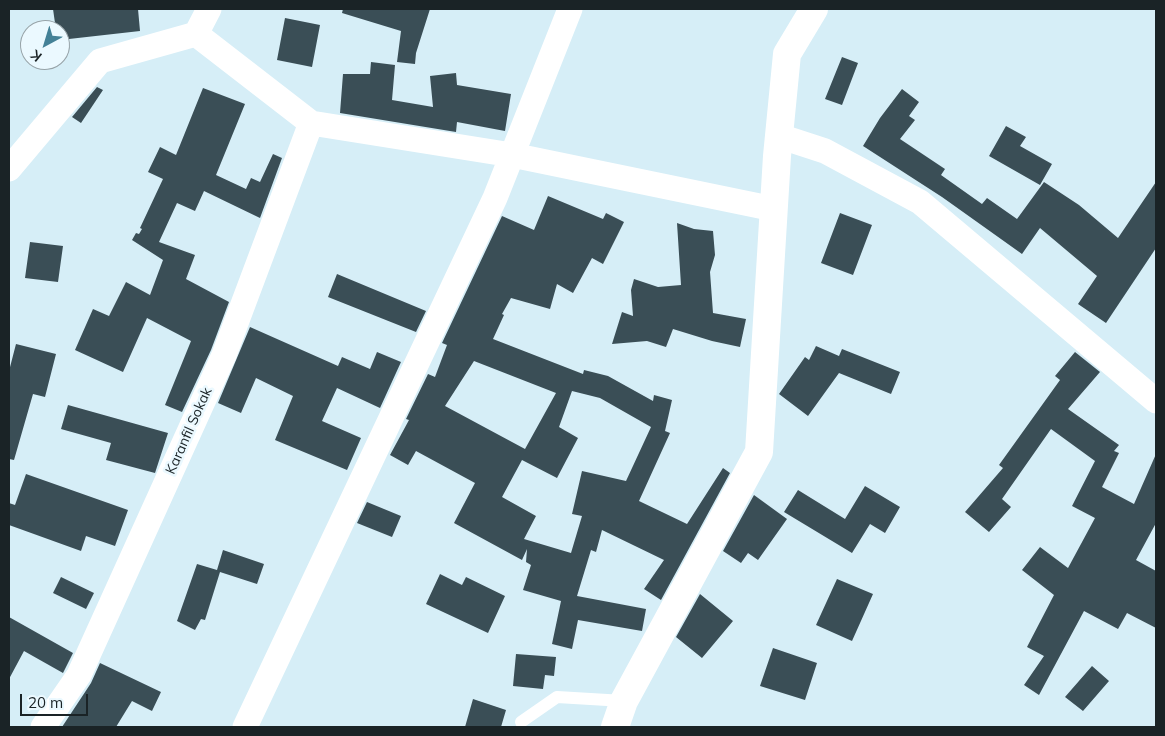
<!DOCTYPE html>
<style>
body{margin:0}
#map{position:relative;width:1165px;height:736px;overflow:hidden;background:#d6eef7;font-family:Mulish,sans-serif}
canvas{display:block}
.frame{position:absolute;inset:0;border:10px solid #1a2326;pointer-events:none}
.north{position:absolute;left:20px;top:20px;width:50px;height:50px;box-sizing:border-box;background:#ebf9ff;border:1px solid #97a3a8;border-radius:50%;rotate:219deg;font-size:14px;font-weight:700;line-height:20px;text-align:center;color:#1a2326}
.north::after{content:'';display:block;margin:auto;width:18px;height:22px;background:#438197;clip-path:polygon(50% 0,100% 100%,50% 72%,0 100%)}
.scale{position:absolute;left:20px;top:694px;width:68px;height:22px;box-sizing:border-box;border:2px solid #1a2326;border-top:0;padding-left:6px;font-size:15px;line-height:18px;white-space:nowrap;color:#1a2326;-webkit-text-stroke:4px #ebf9ff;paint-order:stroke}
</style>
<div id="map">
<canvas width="1165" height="736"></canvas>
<div class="frame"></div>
<div class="north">K</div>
<div class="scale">20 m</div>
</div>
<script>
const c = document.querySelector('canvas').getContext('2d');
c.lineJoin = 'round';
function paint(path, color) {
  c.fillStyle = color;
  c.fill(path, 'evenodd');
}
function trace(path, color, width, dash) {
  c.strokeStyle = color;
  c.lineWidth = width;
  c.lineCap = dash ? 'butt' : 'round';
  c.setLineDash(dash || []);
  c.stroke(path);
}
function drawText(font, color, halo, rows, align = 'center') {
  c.font = font + ' Mulish,sans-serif';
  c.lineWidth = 5;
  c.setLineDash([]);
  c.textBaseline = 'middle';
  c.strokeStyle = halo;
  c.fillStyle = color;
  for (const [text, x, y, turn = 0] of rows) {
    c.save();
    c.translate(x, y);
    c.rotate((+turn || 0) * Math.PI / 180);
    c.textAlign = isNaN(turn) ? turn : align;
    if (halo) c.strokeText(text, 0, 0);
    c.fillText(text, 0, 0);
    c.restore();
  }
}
const building = new Path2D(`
 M53,9H138L140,31L60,40V30H56Z
 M343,9H430L416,53L415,64L397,62L401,31L342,13Z
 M285,18L320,25L312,67L277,60Z
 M842,57L858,63L842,105L825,99Z
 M371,62L395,65L392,100L433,107L430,76L456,73L457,85L511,94L505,131L457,122L456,132L340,113L343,74H370Z
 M97,87L103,90L81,123L72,117Z
 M203,88L245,104L216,175L246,189L251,178L260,182L273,154L282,158L260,218L204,191L195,211L177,203L159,242L195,255L186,279L229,302L211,350L182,412L165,405L191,341L147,318L123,372L75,350L93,309L109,316L126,282L150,295L163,260L132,240L136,233L139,234L142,229L140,228L163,179L148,172L160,147L176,155Z
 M902,89L919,102L909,116L915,120L900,139L945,169L941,175L982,204L987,198L1017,219L1044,182L1079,205L1118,238L1156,182V248L1106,323L1078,304L1097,276L1040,228L1022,254L942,197L863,146L880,118Z
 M1006,126L1026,137L1020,146L1052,164L1040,185L989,156Z
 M548,196L603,219L606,213L624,222L603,264L592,258L573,293L557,284L550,309L511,298L502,314L504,315L493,339L583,374L584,370L608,376L653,401L654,395L672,400L665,431L670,433L639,501L687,524L723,468L730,473L661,600L644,589L664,560L602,530L596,552L591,550L577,596L646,609L642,631L578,620L572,649L552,644L561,601L523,590L531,565L526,562L527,549L522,560L454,523L475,483L416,451L408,465L390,455L409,420L406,419L428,374L435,377L447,345L442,343L502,216L534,230ZM474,361L556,393L525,449L445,406ZM572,391L600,398L651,427L626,481L582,471L572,514L582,516L571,553L524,539L536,516L502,497L522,460L557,478L578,438L559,427Z
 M840,213L872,225L853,275L821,263Z
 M677,223L694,229L713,231L715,255L710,272L713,313L746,319L740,347L712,341L673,329L666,347L647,341L612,344L622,312L633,316L631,290L634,279L658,287L681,285Z
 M30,242L63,246L58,282L25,278Z
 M337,274L426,311L416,332L328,297Z
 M250,327L338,366L342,357L370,369L377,352L401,362L380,408L337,388L322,421L361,438L347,470L275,440L293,396L256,378L241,413L218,403Z
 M16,344L56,354L45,397L33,394L14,460L9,459V371Z
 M816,346L839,356L842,349L900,372L891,394L839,373L808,416L779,394L805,357L809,360Z
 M1075,352L1100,372L1068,409L1119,445L1114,451L1119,453L1102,487L1134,504L1156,454V523L1136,560L1156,571V628L1127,613L1118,629L1084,611L1039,695L1024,685L1044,656L1027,647L1054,595L1022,570L1040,547L1068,568L1095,518L1072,506L1095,461L1051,429L1002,499L1011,507L989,532L965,512L1003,468L999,465L1060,380L1055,376Z
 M68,405L168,433L155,473L106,460L111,443L61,429Z
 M26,474L128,510L115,546L86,536L81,551L9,525V503L15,505Z
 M865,486L900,507L885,533L870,524L852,553L784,512L798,490L845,519Z
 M754,495L787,519L758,560L748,553L741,563L723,551Z
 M367,502L401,516L392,537L357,523Z
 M223,550L264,564L257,584L220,572L205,620L201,619L195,630L177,621L197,564L217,570Z
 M440,574L462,585L466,577L505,596L488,633L426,604Z
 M61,577L94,593L86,609L53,593Z
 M837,579L873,594L852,641L816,625Z
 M700,594L733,621L702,658L676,637Z
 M9,617L73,653L63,673L24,651L9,679Z
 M773,648L817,663L805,700L760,686Z
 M516,654L556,657L554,676L545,675L543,689L513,686Z
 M100,663L161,692L152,711L132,701L116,727H62L91,683Z
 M1092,666L1109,681L1083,711L1065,697Z
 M473,699L506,710L501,727H465Z`);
const service = new Path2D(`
 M521,722L557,697L624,701`);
const minor = new Path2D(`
 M196,34L209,9
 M779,136L825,151L920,202L1156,401
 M9,169L100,61L196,34L311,123L512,155L774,209
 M43,727L79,675L224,355L311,123
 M245,727L495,198L570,9`);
const tertiary = new Path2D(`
 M615,727L624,701L759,452L777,156L787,54L814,9`);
const streetNames = [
 ["Karanfil Sokak",189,431,-66]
];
paint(building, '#3a4e56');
trace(service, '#fff', 12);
trace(minor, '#fff', 25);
trace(tertiary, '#fff', 28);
drawText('14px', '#1a2326', '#ebf9ff', streetNames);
</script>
